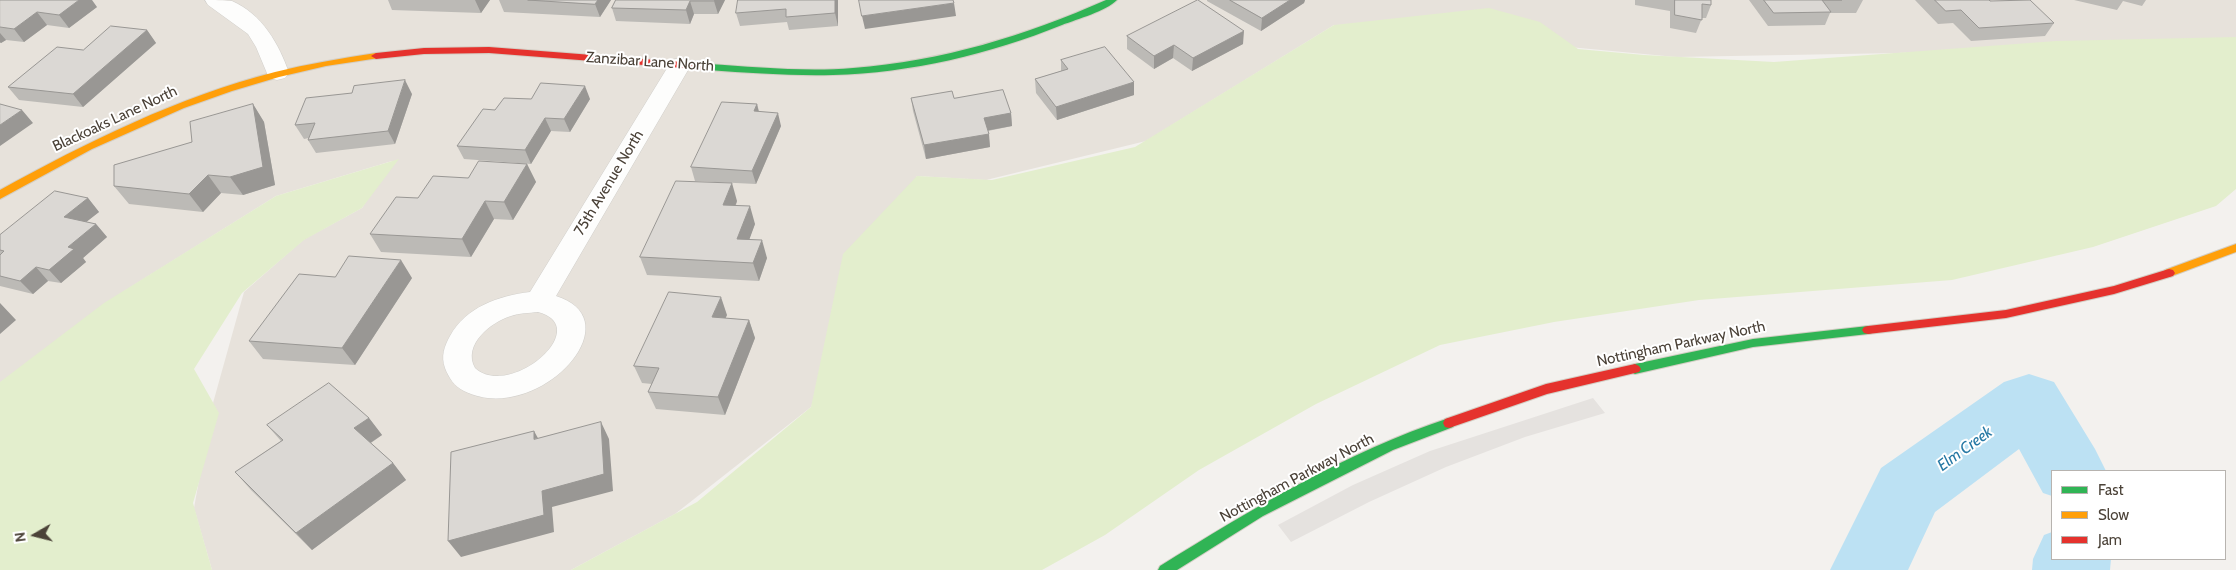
<!DOCTYPE html>
<style>
body{margin:0}
#map{position:relative;width:2236px;height:570px;overflow:hidden;background:#f3f1ee;font-family:Cabin,sans-serif}
canvas{display:block}
.legend{position:absolute;left:2051px;top:470px;width:175px;height:90px;box-sizing:border-box;background:#fff;border:1px solid #b7b3af;margin:0;padding:6px 9px;list-style:none;font-size:15px;color:#4b4238}
.legend li{display:flex;align-items:center;gap:10px;height:25px}
.legend b{width:25px;border:1px solid #b7b3af}
.north{position:absolute;left:10px;top:510px;width:50px;height:50px;-webkit-text-stroke:4px #fff;paint-order:stroke;rotate:262deg;font-size:14px;font-weight:700;line-height:20px;text-align:center;color:#4b4238}
.north::after{content:'';display:block;margin:auto;width:18px;height:22px;background:#4b4238;clip-path:polygon(50% 0,100% 100%,50% 72%,0 100%)}
</style>
<div id="map">
<canvas width="2236" height="570"></canvas>
<ul class="legend">
<li><b style="height:6px;background:#30b455"></b>Fast</li>
<li><b style="height:6px;background:#ff9f0a"></b>Slow</li>
<li><b style="height:6px;background:#e5322d"></b>Jam</li>
</ul>
<div class="north">N</div>
</div>
<script>
const c = document.querySelector('canvas').getContext('2d');
c.lineJoin = 'round';
function paint(path, color) {
  c.fillStyle = color;
  c.fill(path, 'evenodd');
}
function trace(path, color, width, dash) {
  c.strokeStyle = color;
  c.lineWidth = width;
  c.lineCap = dash ? 'butt' : 'round';
  c.setLineDash(dash || []);
  c.stroke(path);
}
function drawText(font, color, halo, rows, align = 'center') {
  c.font = font + ' Cabin,sans-serif';
  c.lineWidth = 4;
  c.setLineDash([]);
  c.textBaseline = 'middle';
  c.strokeStyle = halo;
  c.fillStyle = color;
  for (const [text, x, y, turn = 0] of rows) {
    c.save();
    c.translate(x, y);
    c.rotate((+turn || 0) * Math.PI / 180);
    c.textAlign = isNaN(turn) ? turn : align;
    if (halo) c.strokeText(text, 0, 0);
    c.fillText(text, 0, 0);
    c.restore();
  }
}
const residential = new Path2D(`
 M0,0H2236V43L1898,53L1676,57L1334,25L1146,141L986,180L917,176L811,407L675,514L571,570H212L194,508L213,403L244,292L303,240L362,208L392,161L276,196L126,290L0,383Z`);
const green = new Path2D(`
 M1489,8L1540,22L1578,49L1644,55L1774,62L2056,41L2236,37V189L2216,206L2093,247L1952,280L1699,300L1554,322L1440,345L1316,404L1199,470L1105,535L1042,570H571L697,502L811,407L843,254L917,176L992,180L1135,147L1334,25Z
 M399,159L362,208L304,240L242,293L194,369L219,413L193,503L212,570H0V382L104,303L276,196Z`);
const parking = new Path2D(`
 M1593,398L1605,413L1525,437L1446,467L1369,502L1291,542L1278,525L1353,485L1430,451Z`);
const river = new Path2D(`
 M2029,374L2054,382L2095,449L2106,471H2052V496L2043,493L2019,449L1935,512L1908,570H1830L1881,468L2004,382Z
 M2052,532V559H2111L2110,570H2032L2033,559L2044,535Z`);
const street = new Path2D(`
 M205,0C213,0 225,0 232,1C262,14 279,44 289,73L285,78L277,80L269,78L256,47L248,34L208,5Z
 M680,58L688,60L691,65L556,296C636,321 536,427 464,391C454,386 449,378 445,368C441,356 444,347 450,336C466,307 498,296 530,292L669,65L672,60ZM538,312C595,327 510,400 475,368C462,345 491,322 511,316C519,313 529,313 538,312Z`);
const fast = new Path2D(`
 M1106,0H1117C1106,11 1078,19 1062,25C990,54 911,73 833,75C791,76 750,73 708,70L703,67L708,64C756,67 805,72 853,68C942,61 1025,36 1106,0Z
 M1868,326L1872,327L1874,330L1872,333L1868,334L1753,347L1635,374L1631,372L1629,369L1631,366L1635,364L1753,339Z
 M1449,418L1453,419L1455,423L1453,427L1393,450L1263,516L1177,570H1158L1160,566C1252,509 1346,452 1449,418Z`);
const slow = new Path2D(`
 M376,53L379,54V58L326,66L279,77L232,91L184,108L92,149L0,199V190C87,142 178,97 275,72C308,64 342,58 376,53Z
 M2236,244V252L2169,277L2163,273L2165,270Z`);
const jam = new Path2D(`
 M489,47L708,64L713,67L708,70L489,53L424,54L376,59L371,56L376,53L424,48Z
 M2169,269L2173,270L2175,273L2173,276L2114,294L2006,318L1868,334L1864,333L1862,330L1864,327L1868,326L2006,310L2114,286Z
 M1635,364L1639,366L1641,369L1639,372L1547,394L1449,428L1445,427L1443,423L1445,419L1546,384Z`);
const wall = new Path2D(`
 M0,0L97,7L69,28L47,25L24,42L6,40L1,43H0Z
 M388,0H490L481,13L392,10Z
 M499,0H611L600,17L504,12Z
 M616,0H725L718,14H694L690,24L616,21L612,8Z
 M1207,0H1305L1304,3L1261,31L1207,1Z
 M1635,0H1711V5L1706,18H1702L1696,33L1670,28V11L1635,5Z
 M1749,0H1863L1856,13H1830L1825,25L1768,26Z
 M1915,0H1989L2054,23L2045,36L1971,41L1953,23L1938,24Z
 M2074,0H2146L2142,6L2123,1L2117,10Z
 M838,2V26L789,30L787,22L740,26L736,13Z
 M147,30L156,43L83,107L19,100L8,87Z
 M1127,36L1243,44L1192,71L1173,58L1154,69L1127,49Z
 M1061,60L1134,95L1057,120L1036,93L1035,79L1061,71Z
 M352,93L412,94L395,144L316,153L308,140L309,138L304,139L295,125Z
 M911,98H954L1011,113L1012,126L988,131L990,147L926,159L913,111Z
 M531,99H590L570,132L551,131L531,164L464,159L457,146L495,110Z
 M253,104L264,122L275,185L243,195L221,193L203,212L129,204L114,186L192,142Z
 M757,104L759,111L781,126L756,184L695,181L691,167Z
 M527,164L536,182L513,220L494,219L471,257L381,252L370,234L418,198L468,178Z
 M88,198L99,212L86,222L96,224L107,237L83,258L86,262L61,283L48,281L33,294L0,286V235Z
 M737,201L736,205L755,224L749,239L767,258L759,281L647,275L640,257Z
 M335,277L412,278L355,365L263,359L249,341Z
 M727,315L725,318L749,320L755,338L725,415L656,409L648,392L652,384L642,383L634,366Z
 M369,418L382,435L371,443L393,463L406,480L312,550L251,490L235,472L281,441L267,425Z`);
const shadedWall = new Path2D(`
 M79,0H92L97,7L69,28L59,15Z
 M475,0H490L481,13Z
 M598,0H611L600,17L595,4Z
 M715,0H725L718,14L714,1Z
 M835,0H838V26L835,13Z
 M1290,0H1305L1304,3L1261,31L1262,18Z
 M690,1L694,14L690,24L686,10Z
 M954,3L956,16L865,29L862,16Z
 M37,12L47,25L24,42L14,29Z
 M147,30L156,43L83,107L73,94Z
 M1244,31L1243,44L1192,71L1193,58Z
 M0,33L6,40L1,43L0,42Z
 M1174,45L1173,58L1154,69V56Z
 M405,80L412,94L395,144L388,131Z
 M1134,82V95L1057,120L1056,107Z
 M585,86L590,99L570,132L564,119Z
 M253,104L264,122L275,185L243,195L230,177Z
 M757,104L760,118L754,111Z
 M22,110L33,123L0,146V125Z
 M778,113L781,126L756,184L752,171Z
 M1011,113L1012,126L985,131L984,118Z
 M545,118L551,131L531,164L525,150Z
 M989,134L990,147L926,159L924,145Z
 M527,164L536,182L513,220L504,202Z
 M208,175L221,193L203,212L189,194Z
 M732,183L737,201L729,222L723,205Z
 M88,198L99,212L76,230L64,217Z
 M485,201L494,219L471,257L462,239Z
 M750,206L755,224L743,257L737,239Z
 M96,224L107,237L83,258L86,262L61,283L49,270L68,247Z
 M762,240L767,258L759,281L753,263Z
 M401,260L412,278L355,365L342,348Z
 M36,267L48,281L33,294L20,281Z
 M721,297L727,315L718,335L712,317Z
 M0,303L16,320L0,334Z
 M749,320L755,338L725,415L718,397Z
 M369,418L382,435L367,445L354,428Z
 M601,422L609,439L613,491L552,507L554,532L461,557L448,541L542,491Z
 M534,431L544,449L534,439Z
 M393,463L406,480L312,550L296,533Z`);
const building = new Path2D(`
 M0,0H79L59,15L37,12L14,29L0,27Z
 M528,0H598L595,4Z
 M616,0H715L714,1H690L686,10L612,8Z
 M738,0H835V13L786,17V9L736,13Z
 M859,0H953L954,3L862,16Z
 M1198,0L1244,31L1193,58L1174,45L1154,56L1127,36Z
 M1230,0H1290L1262,18Z
 M1675,0H1711V5L1702,4V20L1675,15Z
 M1764,0H1842H1822L1831,12L1774,13Z
 M1935,0H1989L1990,1L2030,0L2054,23L1979,28L1961,10L1946,11Z
 M111,26L147,30L73,94L8,87L57,47L83,50Z
 M1105,47L1134,82L1056,107L1035,79L1068,69L1061,60Z
 M405,80L388,131L308,140L315,123L295,125L306,98L352,93L354,86Z
 M541,83L585,86L564,119L545,118L525,150L457,146L483,109L495,110L504,98L531,99Z
 M1003,90L1011,113L984,118L989,134L924,145L911,98L952,91L954,98Z
 M722,102L757,104L754,111L778,113L752,171L691,167Z
 M0,104L22,110L0,125Z
 M253,104L263,167L230,177L208,175L189,194L114,186V165L192,142L190,122Z
 M479,161L527,164L504,202L485,201L462,239L370,234L396,197L418,198L433,176L468,178Z
 M676,181L732,183L723,205L750,206L737,239L762,240L753,263L640,257Z
 M55,191L88,198L64,217L96,224L68,247L74,249L49,270L36,267L20,281L0,276V255L4,251L0,250V235Z
 M349,256L401,260L342,348L249,341L299,274L335,277Z
 M669,292L721,297L712,317L749,320L718,397L648,392L659,368L634,366Z
 M329,383L369,418L354,428L393,463L296,533L235,472L283,440L267,425Z
 M601,422L604,474L542,491L544,515L448,541L451,452L534,431V439Z`);
const streetNames = [
 ["Zanzibar Lane North",650,62,4],
 ["Blackoaks Lane North",115,119,-25],
 ["75th Avenue North",609,183,-59],
 ["Nottingham Parkway North",1681,344,-12],
 ["Nottingham Parkway North",1297,478,-28]
];
const waterNames = [
 ["Elm Creek",1965,449,-36]
];
paint(residential, '#e7e2db');
paint(green, '#e3eecd');
paint(parking, '#e5e2df');
paint(river, '#bce1f3');
trace(street, '#d1cfcb', 1);
trace(fast, '#d3cec4', 2);
trace(slow, '#d3cec4', 2);
trace(jam, '#d3cec4', 2);
paint(street, '#fdfdfc');
paint(fast, '#30b455');
paint(slow, '#ff9f0a');
paint(jam, '#e5322d');
paint(wall, '#bcbab6');
paint(shadedWall, '#999794');
paint(building, '#dbd8d4');
trace(building, '#999794', 1);
drawText('15px', '#4b4238', '#fff', streetNames);
drawText('italic 16px', '#2678a4', '#fff', waterNames);
</script>
